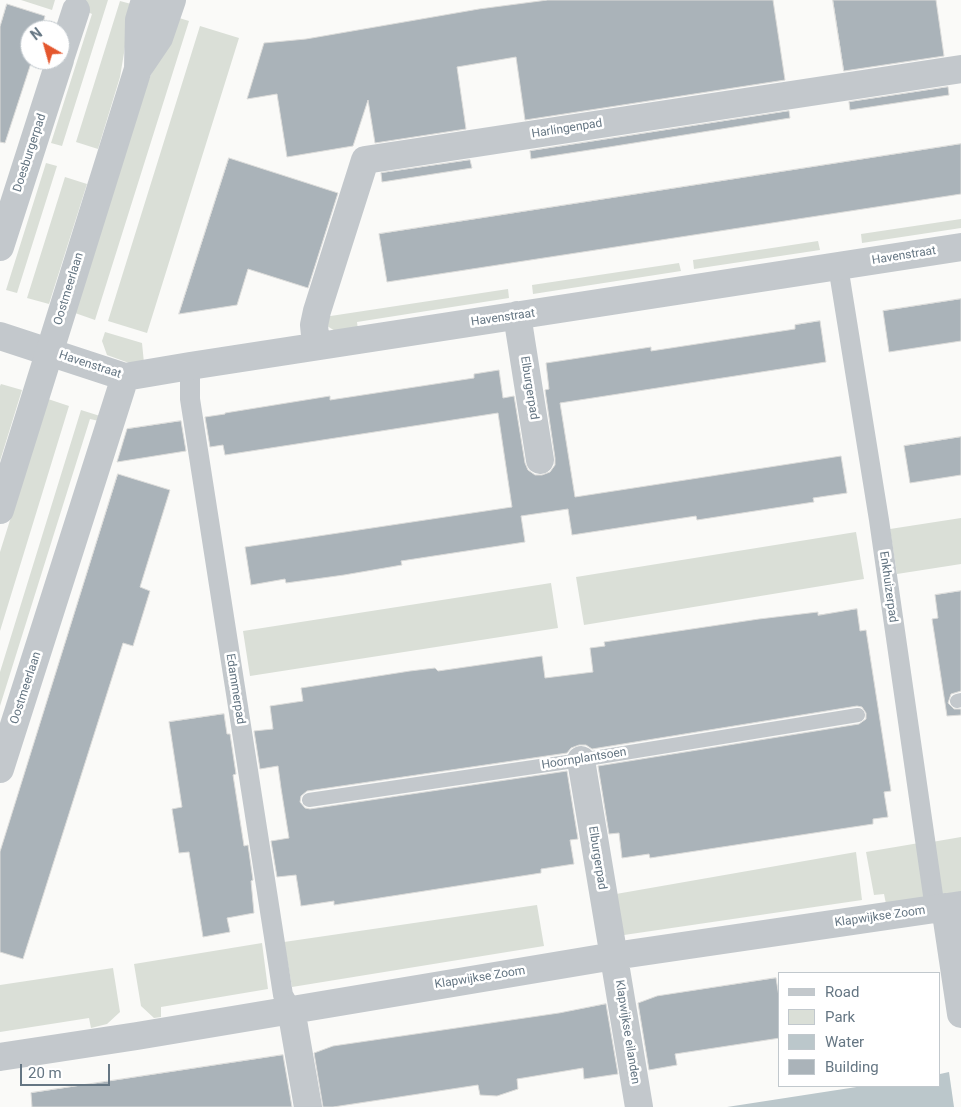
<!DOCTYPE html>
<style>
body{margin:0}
#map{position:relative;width:961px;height:1107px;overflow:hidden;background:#fafaf8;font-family:Roboto,sans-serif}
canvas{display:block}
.legend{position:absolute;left:778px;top:972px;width:162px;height:115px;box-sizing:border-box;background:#fff;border:1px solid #c1c8cd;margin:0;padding:6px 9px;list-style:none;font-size:15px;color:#657683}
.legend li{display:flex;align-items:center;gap:10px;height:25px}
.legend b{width:25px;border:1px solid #c1c8cd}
.north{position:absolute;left:20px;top:20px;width:50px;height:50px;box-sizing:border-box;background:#fff;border:1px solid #c1c8cd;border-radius:50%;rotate:322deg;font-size:14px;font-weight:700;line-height:20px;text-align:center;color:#657683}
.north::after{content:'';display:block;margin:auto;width:18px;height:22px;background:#e4572e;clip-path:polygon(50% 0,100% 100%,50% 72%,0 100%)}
.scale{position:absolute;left:20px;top:1064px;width:90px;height:22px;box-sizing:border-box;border:2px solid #657683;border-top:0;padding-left:6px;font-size:15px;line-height:18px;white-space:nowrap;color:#657683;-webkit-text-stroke:4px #fff;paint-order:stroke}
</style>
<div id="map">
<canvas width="961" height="1107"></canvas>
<ul class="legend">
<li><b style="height:6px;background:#c3c8cc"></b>Road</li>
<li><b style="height:14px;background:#dadfd7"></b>Park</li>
<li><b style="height:14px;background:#bbc7cb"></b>Water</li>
<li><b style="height:14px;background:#aab3b9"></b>Building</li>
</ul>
<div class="north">N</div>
<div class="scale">20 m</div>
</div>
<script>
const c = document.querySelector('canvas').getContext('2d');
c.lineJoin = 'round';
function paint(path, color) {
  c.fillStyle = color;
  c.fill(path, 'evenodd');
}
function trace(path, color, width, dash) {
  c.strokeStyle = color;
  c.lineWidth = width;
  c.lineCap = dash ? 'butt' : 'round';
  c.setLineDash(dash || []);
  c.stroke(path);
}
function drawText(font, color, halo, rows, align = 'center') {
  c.font = font + ' Roboto,sans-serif';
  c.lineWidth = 5;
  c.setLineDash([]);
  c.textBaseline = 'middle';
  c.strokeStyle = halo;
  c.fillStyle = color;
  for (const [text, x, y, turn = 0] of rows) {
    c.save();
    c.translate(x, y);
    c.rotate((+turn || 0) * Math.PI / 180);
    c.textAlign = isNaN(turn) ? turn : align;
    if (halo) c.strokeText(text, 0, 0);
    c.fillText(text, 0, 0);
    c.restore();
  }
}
const green = new Path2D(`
 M21,0H55L52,10Z
 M67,0H108L62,146L51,143L92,14L66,2Z
 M120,1L135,5L129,23L120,77L98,149L76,142Z
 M176,17L189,21L95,320L75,313L146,86Z
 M200,26L239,38L147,333L108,321Z
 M46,163L57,166L17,293L6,290Z
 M65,177L87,184L49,304L27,298Z
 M961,219V228L862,243L861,234Z
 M818,241L820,250L694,269L693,260Z
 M679,263L681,271L533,294L532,285Z
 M508,289L509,298L357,322L358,330L337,332L327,326L324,317Z
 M105,332L142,343L144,363H129L107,355L102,341Z
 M1,384L22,390L0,461V386Z
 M48,399L69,406L0,631V552Z
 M81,410L100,416L99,421L90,419L0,706V672Z
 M961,518V564L897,574L890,529Z
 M856,532L864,579L584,625L576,577Z
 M551,583L558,628L250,676L243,631Z
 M961,837V892L940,894L932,842Z
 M919,843L927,898L886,904L884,894L874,895L866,852Z
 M856,852L862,900L624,935L616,894Z
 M537,905L544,946L292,987L284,942Z
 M262,943L268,989L161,1007V1017L154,1018L141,1006L134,964Z
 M113,968L120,1012L107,1024L91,1028L89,1018L0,1032V985Z`);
const water = new Path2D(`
 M949,1072L954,1107H727L863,1086H940V1074Z`);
const building = new Path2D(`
 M548,0H773L785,80L525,120L516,57L457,67L466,129L375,143L368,100L353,146L287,157L277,94L247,99L264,43L306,39L479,9Z
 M833,0H936L944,56L844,71Z
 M7,4L45,16L41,30H30V60H32L5,143L0,142V27Z
 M948,87L949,95L850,110L849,102Z
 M789,111L790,118L609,147L531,159L530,151Z
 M961,144V194L387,282L379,234Z
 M229,158L338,193L308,288L248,269L237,305L179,314Z
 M470,160L472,168L382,182L381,173Z
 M961,299V341L889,352L883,311Z
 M820,321L826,362L560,403L575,497L841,456L847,493L813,498L814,502L755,511L697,520L696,516L572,535L568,509L521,516L525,542L401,561L402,565L344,575L286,583L285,579L251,585L245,547L512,507L498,413L225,455L223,445L210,447L205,417L225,414V413L330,396V400L474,378V374L499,370L503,398L514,396L525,463L528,470L535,475H542L550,472L555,465V458L545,390L549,389L546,363L651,347V351L795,329V325Z
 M181,421L186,451L117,462L127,429Z
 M961,437V475L910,483L904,446Z
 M118,474L170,490L140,587L150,591L133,646L123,643L23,959L0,952V852Z
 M961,591V691L951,694L948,703L954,709H961V715L947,716L932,619L938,618L935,595Z
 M857,609L860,631L866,630L891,791L884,792L888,817L873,819V824L650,858L649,854L622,858L619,833L609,834L598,766L859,724L866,719V713L862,707L857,706L592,749L586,745H579L571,748L567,753L307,791L301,796L300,802L305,808L310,809L567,771L578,839L570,840L574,864L541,869V873L334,905V901L301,906L296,875L277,877L271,841L289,838L281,788L278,766L260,769L254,731L273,729L270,706L303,701L301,688L410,671L435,668L438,671L542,656L545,678L593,672L590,648L605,646L604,642L759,619L818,612V615Z
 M224,714L227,734H230L236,774L233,775L244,846L248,845L253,880L251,881L254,913L227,918L230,932L203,937L189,852L179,853L172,809L182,807L169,722Z
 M776,978L780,1003V1038L675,1054L677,1065L649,1070L638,1003L657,996Z
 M606,1004L618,1074L584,1079L583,1068L517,1079L518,1089L497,1096L480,1095L478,1085L333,1107H323L314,1053L333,1046L559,1013Z
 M283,1055L292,1107H32L31,1093Z`);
const service = new Path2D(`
 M957,701L961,700
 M309,800L581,760L858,715`);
const pedestrian = new Path2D(`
 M838,266L879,520L935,909
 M190,366V399L274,937L283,995L291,1009`);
const minor = new Path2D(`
 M60,59L76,10
 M0,247L60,60
 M517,315L540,460
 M0,336L125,377L190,366L961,247
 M316,346L314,325L317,311L365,160L961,69
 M581,760L639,1107
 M0,769L125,377
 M945,907L961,1014
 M291,1009L308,1107
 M0,1057L137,1036L614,956L961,905`);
const tertiary = new Path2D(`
 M138,69L139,20L145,0
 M0,510L138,69L159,38L172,0`);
const streetNames = [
 ["Harlingenpad",567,129,-9],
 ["Doesburgerpad",30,153,-72],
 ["Havenstraat",904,256,-9],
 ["Oostmeerlaan",69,289,-73],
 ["Havenstraat",503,318,-8],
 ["Havenstraat",90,365,18],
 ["Elburgerpad",529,388,81],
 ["Enkhuizerpad",888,587,82],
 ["Oostmeerlaan",26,688,-72],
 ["Edammerpad",235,689,81],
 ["Hoornplantsoen",584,759,-9],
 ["Elburgerpad",597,858,81],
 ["Klapwijkse Zoom",880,917,-8],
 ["Klapwijkse Zoom",480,978,-9],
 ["Klapwijkse eilanden",627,1032,81]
];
paint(green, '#dadfd7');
paint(water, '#bbc7cb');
paint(building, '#aab3b9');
trace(building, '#dcdcda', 1);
trace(service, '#c3c8cc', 14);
trace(pedestrian, '#c3c8cc', 20);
trace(minor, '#c3c8cc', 28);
trace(tertiary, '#c3c8cc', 28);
drawText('12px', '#657683', '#fff', streetNames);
</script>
